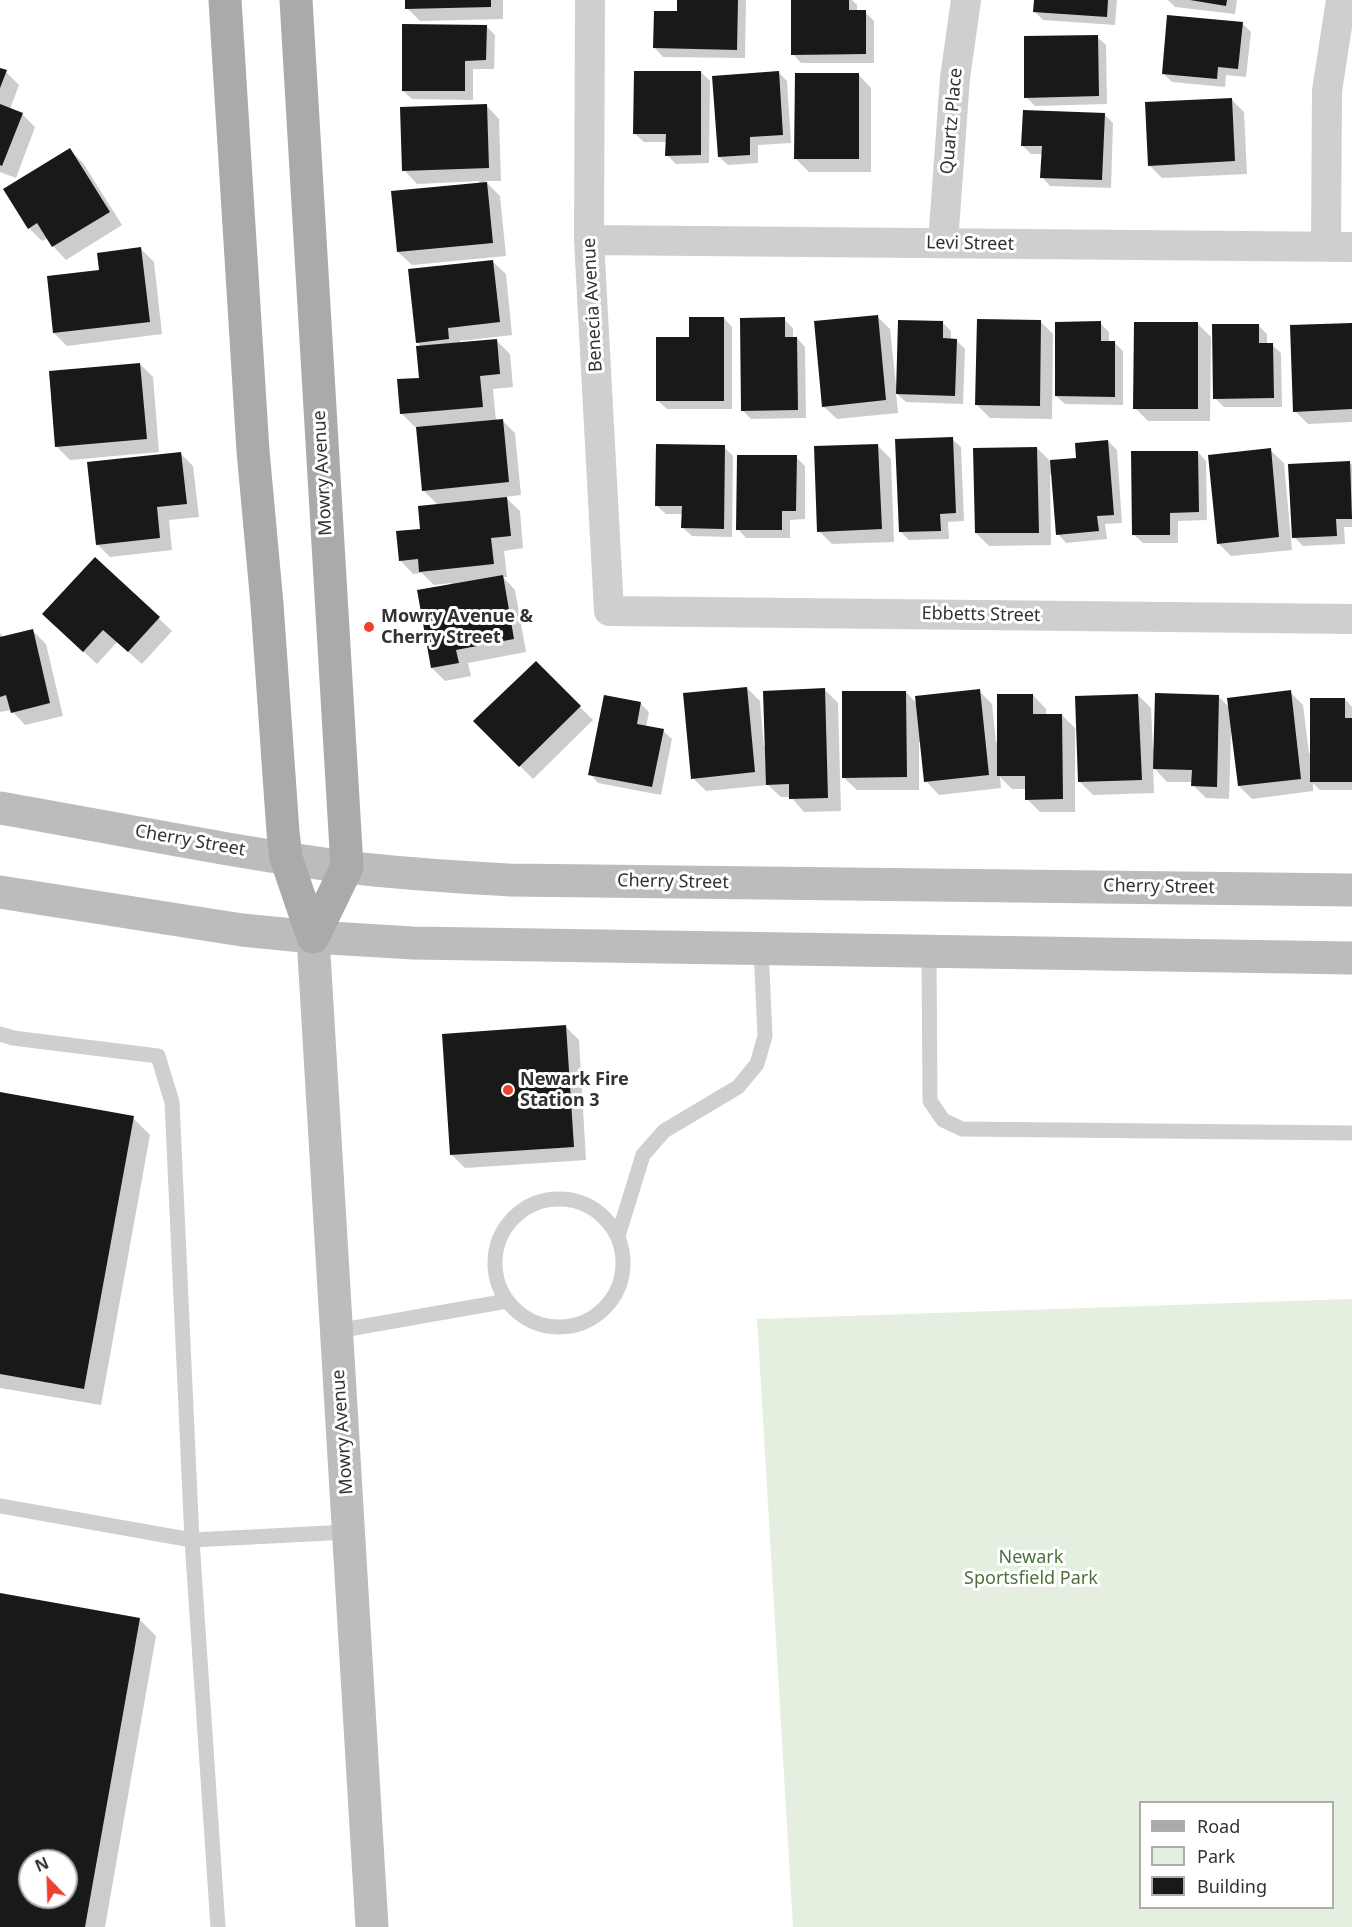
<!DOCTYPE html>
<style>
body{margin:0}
#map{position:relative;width:1352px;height:1927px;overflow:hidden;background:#fff;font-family:"Noto Sans",sans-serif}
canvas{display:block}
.legend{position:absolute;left:1139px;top:1801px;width:195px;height:108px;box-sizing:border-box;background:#fff;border:2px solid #adadad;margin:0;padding:8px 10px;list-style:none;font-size:18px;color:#323232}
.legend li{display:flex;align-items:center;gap:12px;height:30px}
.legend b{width:30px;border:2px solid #adadad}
.north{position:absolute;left:18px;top:1849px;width:60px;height:60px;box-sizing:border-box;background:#fff;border:2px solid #adadad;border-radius:50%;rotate:337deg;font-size:16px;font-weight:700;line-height:24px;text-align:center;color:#323232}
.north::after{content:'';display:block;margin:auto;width:21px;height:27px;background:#ee402f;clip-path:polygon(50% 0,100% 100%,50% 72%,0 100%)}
</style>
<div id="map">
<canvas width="1352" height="1927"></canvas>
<ul class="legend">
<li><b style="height:8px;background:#aaa"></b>Road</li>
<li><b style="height:16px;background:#e5efe0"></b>Park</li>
<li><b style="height:16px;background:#191919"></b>Building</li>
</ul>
<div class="north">N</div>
</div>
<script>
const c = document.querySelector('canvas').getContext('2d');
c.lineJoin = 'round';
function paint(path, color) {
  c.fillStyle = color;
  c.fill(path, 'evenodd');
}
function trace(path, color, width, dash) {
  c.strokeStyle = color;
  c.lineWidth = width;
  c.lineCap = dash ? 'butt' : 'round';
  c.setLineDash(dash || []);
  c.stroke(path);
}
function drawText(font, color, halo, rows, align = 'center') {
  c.font = font + ' "Noto Sans",sans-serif';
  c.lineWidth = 6;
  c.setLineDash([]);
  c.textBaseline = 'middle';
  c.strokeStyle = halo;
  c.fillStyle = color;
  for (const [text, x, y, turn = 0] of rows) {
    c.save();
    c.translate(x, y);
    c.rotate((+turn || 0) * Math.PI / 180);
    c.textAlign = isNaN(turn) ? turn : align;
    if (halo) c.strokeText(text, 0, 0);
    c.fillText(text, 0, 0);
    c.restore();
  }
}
const green = new Path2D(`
 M1352,1299V1927H793L757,1319ZM1140,1802H1332V1908H1140Z`);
const shadow = new Path2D(`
 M406,0H503V19L420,21L407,8Z
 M679,0H746L745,58L663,57L655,48L679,13Z
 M792,0H852L857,5V12H865L874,21V63H801L793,54Z
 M1035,0H1117L1115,25L1043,20L1034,11Z
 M1168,0H1237L1235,14L1175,7Z
 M1242,23L1251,32L1246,77L1226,75L1225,87L1172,82L1163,73Z
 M486,26L495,35L494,69H473V100L412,99L403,91Z
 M1097,37L1106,45L1107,104L1035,106L1026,97Z
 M0,70L6,72L19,85L10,109L22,114L35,127L16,178L0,172Z
 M701,72L710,81L709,163L676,164L667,155V142H644L635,134Z
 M779,73L787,81L791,143L758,145V163L728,165L719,157Z
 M858,74L871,88V172H809L796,159Z
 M1231,99L1244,112L1247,174L1162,178L1149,165Z
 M486,105L499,119L501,181H485L500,196L506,256L412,265L398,252L479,184V181L417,184L404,170Z
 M1105,115L1113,123L1111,188L1050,186L1042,177L1043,154H1031L1022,145Z
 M70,150L83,163L122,225L66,260L53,246L48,238L42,241L29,228Z
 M141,249L154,262L162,334L67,346L54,333L101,271Z
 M492,261L506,274L512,335L460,341V344L497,341L510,354L513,387L493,389L496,421L502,420L515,433L521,495L505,497L520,511L523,548L504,551L507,577H503L515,590L526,652L468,663L471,676L445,681L432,668L451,583L434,585L422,573L413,574L400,560L439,506L423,490L418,427H415L402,414L420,379L422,347L417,342Z
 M877,316L890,329L896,385H898L942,322L951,331V340H956L965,349L963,404L906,402L896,393L898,413L837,419L823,406Z
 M724,318L732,327V409H667L658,401Z
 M784,319L793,328V338H797L805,347L806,418L751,419L742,410Z
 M1040,321L1053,334L1052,419L990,418L977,405Z
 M1100,323L1109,332V342H1114L1123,351V405L1065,404L1056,396Z
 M1198,324L1211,337L1210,421H1148L1135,408Z
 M1352,324V422L1308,424L1295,411Z
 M1258,325L1267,334V345H1272L1281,353L1282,407H1224L1215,398Z
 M140,364L153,377L159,452L70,460L57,447Z
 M952,439L961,447L964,521L948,522L949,539L909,540L901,532Z
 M1108,441L1117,450L1122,523L1105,524L1107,539L1066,543L1058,534L1053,474L1050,475L1051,545L989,546L976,533L1037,448L1050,461L1078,459Z
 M878,446L891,459L894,542L832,544L819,531Z
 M724,447L733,456L732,537L692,536L683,528V514H666L657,506Z
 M1270,450L1284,463L1292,550L1231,556L1218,543Z
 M1198,452L1206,461L1207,520L1178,521V543H1143L1134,535Z
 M180,453L193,466L199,517L169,520L172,550L110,557L97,544Z
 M796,457L805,466V519L790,520V538H746L738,529Z
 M1349,462L1352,465V527H1344L1345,544L1303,546L1294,537Z
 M95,559L172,631L142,664L117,642L97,664L57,627Z
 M33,631L46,644L63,716L25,725L11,710L0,712V633L4,638Z
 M536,663L593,720L533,779L475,721Z
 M747,688L760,701L764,747H767L825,690L838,703L841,811L804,812L791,797H781L768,785L706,791L693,778Z
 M979,691L992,704L996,742H998L1033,695L1046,709V715H1062L1075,728V812H1040L1027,799L1026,789H1012L1000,777L1001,788L939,795L926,781L921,742H919V790H857L843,777L906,692L917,704Z
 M1290,692L1303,705L1309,753H1311L1345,699L1352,707V790H1320L1313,783V791L1252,799L1239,786L1233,733H1231L1229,799L1206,798L1193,785V782H1167L1153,767L1154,793L1093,795L1080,782L1138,695L1151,708L1153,749H1155L1219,697L1230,708Z
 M640,703L649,712L646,727L663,731L672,739L661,795L598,783L590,774Z
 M566,1027L579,1040L586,1160L465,1168L452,1155Z
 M0,1094L133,1118L150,1135L101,1405L0,1388Z
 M0,1595L139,1619L156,1636L105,1927H0ZM30,1861H66V1897H30Z`);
const building = new Path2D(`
 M405,0H491V7L405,9Z
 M677,0H738L737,50L653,48L654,11H677Z
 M791,0H849V10H866V54L791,55Z
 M1034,0H1108L1107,17L1033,12Z
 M1190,0H1227L1226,6Z
 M1167,15L1243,22L1238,69L1218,67L1217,79L1162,74Z
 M402,24L487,25L486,60L465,61V91H402Z
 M1098,35L1099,96L1024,98V36Z
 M0,68L7,70L0,88Z
 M634,71H701V155L665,156L666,134H633Z
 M779,71L783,135L750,137V155L718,157L712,76Z
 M795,73H859V159H794Z
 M1232,98L1235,161L1148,166L1145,102Z
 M0,104L23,113L2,166L0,165Z
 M487,104L489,168L402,171L400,107Z
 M1023,110L1105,113L1102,180L1040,178L1042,146H1021Z
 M70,148L110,212L52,247L37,223L28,229L3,189Z
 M487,182L493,243L397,252L391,191Z
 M141,247L150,322L53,333L47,276L99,270L97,253Z
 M493,260L500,322L448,328L449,339L416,343L408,269Z
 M878,315L886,400L822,407L814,321Z
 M689,317H724V401H656V337H689Z
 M785,317V337H797L798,410L741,411L740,318Z
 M977,319L1041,320L1040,406L975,405Z
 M898,320L943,321V338L957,339L955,396L896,394Z
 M1101,321V341H1115V397L1055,396V322Z
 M1134,322H1198V409H1133Z
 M1352,323V409L1293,412L1290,325Z
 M1212,324H1259V343H1273L1274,398L1213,399Z
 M497,339L500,374L480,376L483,407L400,414L397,379L419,378L416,346Z
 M140,363L147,439L55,447L49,371Z
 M503,419L509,482L422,491L416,427Z
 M953,437L956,513L940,514L941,531L899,532L895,439Z
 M1108,440L1114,515L1097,516L1099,531L1056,535L1050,460L1076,458L1075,443Z
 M656,444L725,445L724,529L681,528L682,506H655Z
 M878,444L882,529L817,532L814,446Z
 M1037,447L1039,533H975L973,448Z
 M1271,448L1279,537L1217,544L1208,455Z
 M1131,451H1198L1199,512L1170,513V535H1132Z
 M181,452L187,504L157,507L160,538L96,545L87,462Z
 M737,455H797L796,511H782V530H736Z
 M1350,461L1352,519H1336L1337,536L1292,538L1288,464Z
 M507,497L511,536L491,538L494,564L419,572L418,559L399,561L396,531L420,529L418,506Z
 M95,557L160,617L128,652L103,630L83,652L42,614Z
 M503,575L514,639L456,650L459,663L431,668L417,590Z
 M33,629L50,703L11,713L6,695L0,697V637Z
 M536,661L581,706L519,767L473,721Z
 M747,687L755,772L691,779L683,693Z
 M825,688L828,798L789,799V784L766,785L763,691Z
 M980,689L989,775L924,782L915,696Z
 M1291,690L1301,779L1238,786L1227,698Z
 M842,691H906L907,777L842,778Z
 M1155,693L1219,695L1217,787L1191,786L1192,770L1153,769Z
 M997,694H1033V714H1062L1063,799L1025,800V776H997Z
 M1138,694L1142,780L1078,782L1075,696Z
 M604,695L641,702L637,724L664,729L652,787L588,775Z
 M1310,698H1345V718H1352V782H1310Z
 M566,1025L574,1147L450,1155L442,1034Z
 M0,1092L134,1116L84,1389L0,1374Z
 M0,1593L140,1618L85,1927H0ZM30,1861H66V1897H30Z`);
const lane = new Path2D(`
 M929,952L930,1101L943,1120L962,1129L1352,1133
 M0,1034L13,1038L158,1056L172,1102L192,1540L218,1927
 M495 1263a64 64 0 1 1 128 0a64 64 0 1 1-128 0Z
 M618,1236L643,1155L664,1131L738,1087L757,1064L765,1036L761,949
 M337,1331L507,1301
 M0,1506L192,1540L349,1532`);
const street = new Path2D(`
 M590,0L589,240L609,611L1352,619
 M589,240L1352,247
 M943,243L955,78L966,0
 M1326,246L1327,91L1341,0`);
const secondary = new Path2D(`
 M0,808C115,828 231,852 347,867C401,874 456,877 510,880L1352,890
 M0,892L242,930L313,937L413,943L1352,958
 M313,937L372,1927`);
const primary = new Path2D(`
 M225,0L253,451L267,604L283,832L286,858L313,937
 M296,0L347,867L313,937`);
const markers = [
 [369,627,6,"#ee402f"],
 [508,1090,6,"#ee402f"]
];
const streetNames = [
 ["Quartz Place",952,121,-85],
 ["Levi Street",970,244,1],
 ["Benecia Avenue",593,305,-93],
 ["Mowry Avenue",323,473,-93],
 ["Ebbetts Street",981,615,1],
 ["Cherry Street",190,841,10],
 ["Cherry Street",673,882,1],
 ["Cherry Street",1159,887,1],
 ["Mowry Avenue",343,1432,-94]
];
const poiNames = [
 ["Mowry Avenue &",381,617],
 ["Cherry Street",381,638],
 ["Newark Fire",520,1080],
 ["Station 3",520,1101]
];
const parkNames = [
 ["Newark",1031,1558],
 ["Sportsfield Park",1031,1579]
];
paint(green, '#e5efe0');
paint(shadow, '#0003');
paint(building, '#191919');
trace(lane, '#cfcfcf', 15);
trace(street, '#cfcfcf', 30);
trace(secondary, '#bcbcbc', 33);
trace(primary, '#aaa', 33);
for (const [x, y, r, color] of markers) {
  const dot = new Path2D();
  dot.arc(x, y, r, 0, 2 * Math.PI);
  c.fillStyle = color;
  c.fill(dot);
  trace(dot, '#fff', 2);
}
drawText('18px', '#323232', '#fff', streetNames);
drawText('bold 18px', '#323232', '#fff', poiNames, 'left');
drawText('18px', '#4c713c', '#fff', parkNames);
</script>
